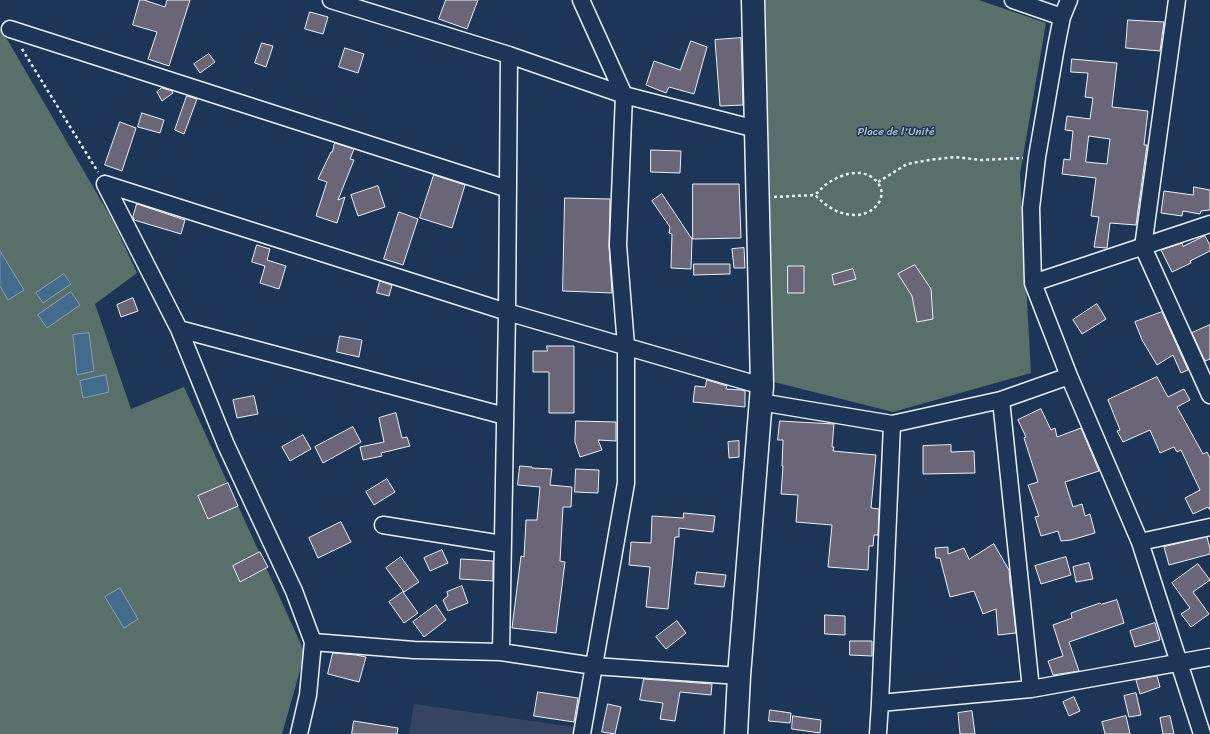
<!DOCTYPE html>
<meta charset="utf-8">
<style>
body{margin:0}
canvas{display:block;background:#1d3557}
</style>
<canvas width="1210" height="734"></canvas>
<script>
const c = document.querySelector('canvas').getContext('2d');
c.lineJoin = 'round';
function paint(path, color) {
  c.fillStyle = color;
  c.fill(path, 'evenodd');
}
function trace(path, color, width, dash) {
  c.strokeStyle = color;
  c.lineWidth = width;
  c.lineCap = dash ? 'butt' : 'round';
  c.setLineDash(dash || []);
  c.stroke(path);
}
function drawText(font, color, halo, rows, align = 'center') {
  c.font = font + ' Sriracha,sans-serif';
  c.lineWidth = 3;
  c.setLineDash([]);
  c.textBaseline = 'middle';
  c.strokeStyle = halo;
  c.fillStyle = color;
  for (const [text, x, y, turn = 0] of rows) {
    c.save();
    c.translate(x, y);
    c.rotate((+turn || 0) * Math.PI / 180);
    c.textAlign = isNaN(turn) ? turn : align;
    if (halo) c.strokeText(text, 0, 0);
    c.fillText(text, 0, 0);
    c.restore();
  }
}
const built = new Path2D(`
 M414,704L574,727L573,734H409Z`);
const green = new Path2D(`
 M765,0H979L1046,23L1020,174L1031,373L893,412L770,381Z
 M0,29L4,34L113,221L137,273L95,304L131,409L184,387L305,653L282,734H0Z`);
const water = new Path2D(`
 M0,251L24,290L8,300L0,286Z
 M64,274L71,284L43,303L36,293Z
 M71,292L80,305L47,328L38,315Z
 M89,333L94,371L77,375L73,335Z
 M106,375L109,392L83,398L80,381Z
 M120,588L138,619L124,628L105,597Z`);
const building = new Path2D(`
 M140,0H144L165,7L167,0H190L169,66L148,59L157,32L133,25Z
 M446,0H478L467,29L439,19Z
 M310,12L328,17L323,34L305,29Z
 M1128,20L1164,22L1160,51L1126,48Z
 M741,38L743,105L720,106L715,40Z
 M691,41L707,47L694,94L669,87L666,93L646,85L654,61L680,70Z
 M262,43L273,46L266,67L255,63Z
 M345,48L364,54L358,73L339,67Z
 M209,54L215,62L200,73L194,64Z
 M1072,59L1117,63L1112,107L1148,111L1144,145H1147L1136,225L1110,223L1107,248L1094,247L1099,217L1091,216L1096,178L1062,174L1064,159L1070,160L1073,131L1065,130L1067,116L1090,119L1093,98L1085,97L1088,73L1071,72ZM1089,136L1110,139L1107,164L1086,162Z
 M162,88L172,91L173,93L162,101L157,92Z
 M187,96L197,99L184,134L175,130Z
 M142,113L164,120L160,133L138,127Z
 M120,122L136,128L122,171L105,165Z
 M335,143L354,149L350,159L354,160L338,200L345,197L337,223L316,216L327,182L318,179L331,152H332Z
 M651,150L681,151L680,173L651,172Z
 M434,175L465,185L452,228L420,218Z
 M693,184H739L741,238L693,239Z
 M378,186L385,207L358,216L351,195Z
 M1194,187L1210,190V210L1201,211L1200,214L1183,211L1182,216L1161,213L1164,191L1193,195Z
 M662,194L692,239L691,269L671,268L672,234L669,233L670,227L652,201Z
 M565,198L610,199L609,246L612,293L563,291Z
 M137,204L185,220L181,234L134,220L133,217Z
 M399,212L418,219L403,265L384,259Z
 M1205,236L1210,245V251L1190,261L1191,263L1172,272L1161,250L1182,243L1183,246Z
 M257,245L270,249L267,260L286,266L279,289L260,283L265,266L252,262Z
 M744,248L745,268H734L732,249Z
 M694,264H730V274L694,275Z
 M915,265L931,289L933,319L917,322L912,296L898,274Z
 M788,266H804V293H788Z
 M853,269L856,279L834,285L832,275Z
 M380,281L392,285L389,296L377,293Z
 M133,298L138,311L121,317L117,305Z
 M1097,304L1106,319L1082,334L1073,320Z
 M1162,312L1188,370L1181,373L1173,355L1157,365L1142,340L1135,322Z
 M1210,325V359L1205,361L1192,333Z
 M340,336L362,340L359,357L337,352Z
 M547,346H574V413H549V372H533V351H547Z
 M1157,377L1168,397L1184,389L1190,400L1177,407L1203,454L1207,452L1210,458V510L1208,507L1193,514L1185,498L1200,490L1181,450L1177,452L1174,447L1160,453L1150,430L1123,442L1117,431L1120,430L1108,400Z
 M707,380L727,386L726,389L741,390L745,391V407L693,402L695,386L705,387Z
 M254,396L258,414L237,418L233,400Z
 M1041,409L1051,430L1055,428L1057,437L1081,428L1099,471L1065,482L1073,507L1082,504L1085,516L1090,514L1095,533L1071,540L1061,541L1058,531L1041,536L1035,517L1039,516L1028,485L1038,482L1024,438L1026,437L1018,420Z
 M396,413L402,438L407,437L410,446L381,453L382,456L363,460L360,447L384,442L379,418Z
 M576,421L616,422V441L598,440L602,450L580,457L575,442Z
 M780,421L834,424L832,447H834L833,451L876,455L871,508L879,509L878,535H874L873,546H869L868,570L828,567L832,525L796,522L798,495L781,494L783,466H782L783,440H778Z
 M353,427L361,442L323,463L315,447Z
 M303,435L311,449L290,461L282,447Z
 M739,441V457L729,458L728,442Z
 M951,445V452L974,451L975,473L923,474V446Z
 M520,466L532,467V468L552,469L550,485L572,487L571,507H563L560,561L565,562L556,633L512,628L521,556L524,557L526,520H537L540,487L518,485Z
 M576,469L599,470L598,493L575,492Z
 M387,479L395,492L374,505L366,492Z
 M228,483L238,506L208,519L198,496Z
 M684,513L715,516L713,532L679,528V537H675L668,609L646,607L650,567L629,565L631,542L651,543L652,516L683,518Z
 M341,522L351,542L318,558L309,538Z
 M1207,537L1210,549V554L1169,565L1164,547Z
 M994,544L1009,570L1010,583L1011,588L1016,633L998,635L996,609L983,614L974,591L950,597L940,558H936L935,548L948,547V554L964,548L969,559Z
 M442,550L448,563L430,571L424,558Z
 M260,552L268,567L240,582L233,566Z
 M401,557L419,582L404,592L386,568Z
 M1066,557L1071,575L1041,584L1035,566Z
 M461,559L493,561V581L460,579Z
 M1089,563L1093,579L1076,582L1073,567Z
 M1198,564L1210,580L1193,592L1209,614L1191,627L1181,614L1190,608L1172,583Z
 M697,572L726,575L724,587L695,584Z
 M462,586L468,603L448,611L443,600L448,596L447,592Z
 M403,592L418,613L404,623L389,602Z
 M1117,600L1124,623L1069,642L1079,671L1053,675L1048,661L1063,656L1053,625L1072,618L1071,613L1100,603L1101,604Z
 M436,605L446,620L424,637L413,622Z
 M825,615L845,616V635L825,634Z
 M677,621L686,633L666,649L656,637Z
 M1155,623L1160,640L1135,647L1130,631Z
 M850,641H872V656L850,655Z
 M333,653L356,655L366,657L359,682L328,674Z
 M1157,676L1160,687L1140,694L1136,680Z
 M644,679L712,684L711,695L680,692L675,721L660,719L663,703L640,700Z
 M538,692L578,698L574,722L534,716Z
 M1136,693L1141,715L1129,717L1124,696Z
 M1074,697L1080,711L1069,716L1063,702Z
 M608,704L621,707L615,734L602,732Z
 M770,710L791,713L790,723L769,721Z
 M972,711L975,734H960L958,713Z
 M793,716L821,720L820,733L792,729Z
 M1126,716L1130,734H1105L1102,722Z
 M1170,716L1174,734H1163L1160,718Z
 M354,721L398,728L397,734H352Z`);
const path = new Path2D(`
 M22,49L98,172
 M878,182L907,164L929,160L955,157L981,160L1023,158
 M774,197L815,195C827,207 839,215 856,215C873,215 890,197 877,182C863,165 838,175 824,186C821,189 818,192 815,195`);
const street = new Path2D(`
 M331,0L509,55L624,95L756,129
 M581,0L624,95L618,245L626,346V483L582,734
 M1013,0L1062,17
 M1069,0L1062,17L1056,47L1037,157L1031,208L1033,283L1069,376L1140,542L1202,734
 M1177,0L1143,247L1210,395
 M10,29L508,189
 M105,184L507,312L762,386
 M105,184L179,329L226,445L294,591L313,642L308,695L299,734
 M1033,283L1210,224
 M179,329L505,416
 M1001,400L1031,689
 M760,402L892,424L1001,400L1069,376
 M383,525L502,544
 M1140,542L1210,527
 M313,642L414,650L501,652L594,666L739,676
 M501,652L507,312L509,55
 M880,703L1031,689L1210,657
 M878,734L880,703L892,424`);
const secondary = new Path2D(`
 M736,734L739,676L762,386L753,0`);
const parkNames = [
 ["Place de l'Unité",896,132]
];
paint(built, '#344461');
paint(green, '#596f6a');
paint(water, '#436b8b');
trace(water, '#85a1b7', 1);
paint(building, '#6a6677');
trace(building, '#e8f1f8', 1);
trace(street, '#e8f1f8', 19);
trace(secondary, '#e8f1f8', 25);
trace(path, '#e8f1f8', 2.5, [3, 3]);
trace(street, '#1d3557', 16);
trace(secondary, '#1d3557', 22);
drawText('11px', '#b6c4c6', '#1d3557', parkNames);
</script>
